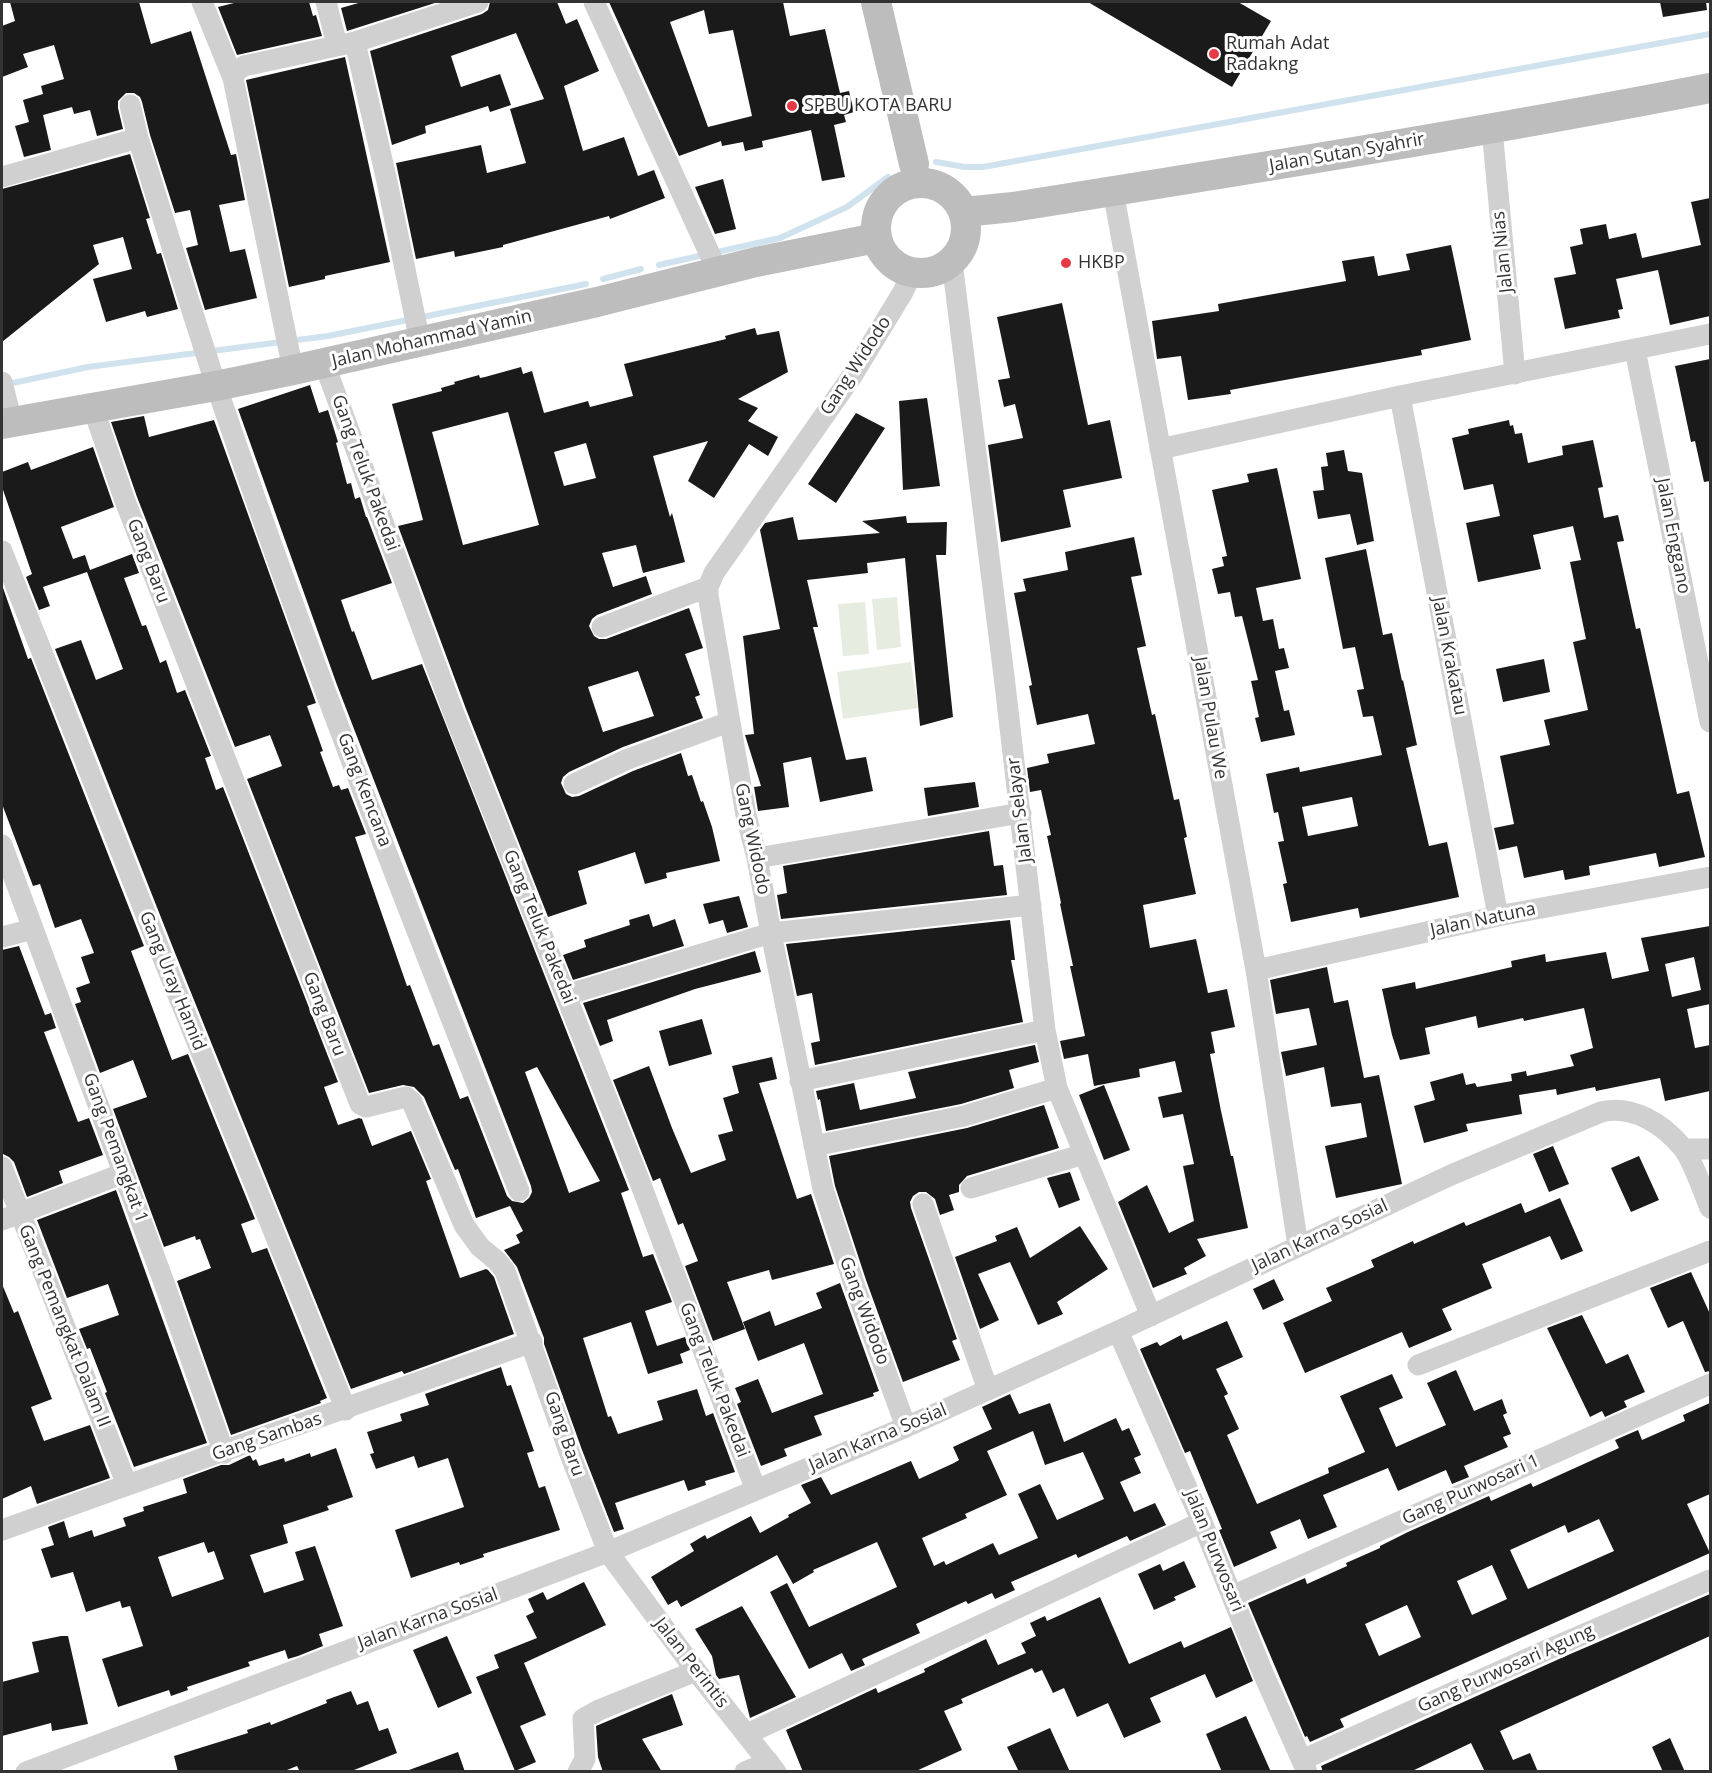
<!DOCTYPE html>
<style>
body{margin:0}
#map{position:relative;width:1712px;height:1773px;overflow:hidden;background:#fff;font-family:"Open Sans",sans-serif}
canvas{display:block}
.frame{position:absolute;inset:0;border:3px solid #333;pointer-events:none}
</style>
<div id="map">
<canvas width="1712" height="1773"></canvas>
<div class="frame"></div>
</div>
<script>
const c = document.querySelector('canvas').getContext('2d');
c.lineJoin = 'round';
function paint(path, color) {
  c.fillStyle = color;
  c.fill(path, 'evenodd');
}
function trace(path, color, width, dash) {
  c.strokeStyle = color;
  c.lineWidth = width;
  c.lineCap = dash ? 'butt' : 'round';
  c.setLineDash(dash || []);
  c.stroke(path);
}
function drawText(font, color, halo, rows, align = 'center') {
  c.font = font + ' "Open Sans",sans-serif';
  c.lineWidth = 6;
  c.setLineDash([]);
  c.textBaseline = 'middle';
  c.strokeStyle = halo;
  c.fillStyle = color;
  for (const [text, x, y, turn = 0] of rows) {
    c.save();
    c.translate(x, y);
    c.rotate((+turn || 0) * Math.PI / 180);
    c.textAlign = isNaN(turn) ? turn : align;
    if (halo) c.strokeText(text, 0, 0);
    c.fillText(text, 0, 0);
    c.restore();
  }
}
const green = new Path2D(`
 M897,597L901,647L877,650L872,599Z
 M865,602L869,654L843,656L838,604Z
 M911,662L918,708L843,719L837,672Z`);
const stream = new Path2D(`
 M936,162L965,167H983L1710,34
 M659,265L780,238L847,207L888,177
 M603,279L641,269
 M8,384L88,367L328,336L586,284`);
const building = new Path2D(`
 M10,2H139L151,44L191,31L231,155L236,154L245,200L219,205L230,252L245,249L257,298L205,310L186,248L198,245L190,210L175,213L150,135L142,102L140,97L134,93H126L118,101V108L123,129L97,136L90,110L74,114L72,107L43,115L51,150L24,157L15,126L29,122L23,100L43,94L41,86L64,79L54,45L23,54L28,67L2,77V26L15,21Z
 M238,2H309L313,16L316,15L322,36L237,55L218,7Z
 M362,2H438L347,31L341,8Z
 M490,2H557L566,24L577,19L599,71L564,86L583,151L624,137L638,176L654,170L665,198L610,219L609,216L503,245V247L455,257L454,251L416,259L396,163L481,145L487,173L526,163L510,109L544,99L516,33L451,56L461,87L500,74L511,105L490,112L488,106L425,126L426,133L392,145L370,51L482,14L488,10Z
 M609,2H783L790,36L825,29L840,93L849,91L854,112L844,115L846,122L834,125L845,177L822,181L811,130L762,141L763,147L745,151L743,142L722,146L721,141L679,156ZM704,10L709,34L733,30L752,116L708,127L670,22Z
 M1088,2H1238L1271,21L1232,87Z
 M1660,2H1706L1707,10L1663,17Z
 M345,57L390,262L325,276V279L289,287L246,80Z
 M130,154L150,218L146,219L157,254L161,253L178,309L147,317L145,311L106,322L93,279L132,269L123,237L93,245L99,264L2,342V189Z
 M723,179L736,229L715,234L695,187Z
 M1710,198V316L1670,325L1658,270L1616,279L1623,309L1618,310L1620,318L1565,329L1554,278L1576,274L1570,247L1583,244L1580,229L1606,224L1609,239L1636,233L1642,258L1701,245L1691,202Z
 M1451,245L1471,340L1421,350L1422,355L1230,390L1231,394L1188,400L1181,356L1157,359L1152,321L1219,311L1218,304L1346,281L1342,261L1374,256L1378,276L1410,270L1406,254Z
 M1062,303L1088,425L1110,420L1122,478L1063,490L1071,527L1001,542L988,445L1023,438L1015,404L1004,407L998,380L1010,378L997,317Z
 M755,328L757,335L779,331L788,372L738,399L758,408L748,421L778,437L768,456L749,444L714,498L688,481L708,441L653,456L670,517L672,513L685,562L643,573L636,545L602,553L613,587L646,576L652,594L597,615L592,619L589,626L594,636L599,639H606L689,608L703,648L685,654L700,695L695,697L703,718L623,747L569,772L563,777L561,783L566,794L572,797L579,796L633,771L681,753L688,776L692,775L701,802L703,801L712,827L720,861L666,873L667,878L645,884L635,852L578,871L587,904L548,917L466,709L398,526L423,520L392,404L442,391L441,388L455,384L454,382L479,375L480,378L485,377L521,367L523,374L532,371L544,413L588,401L590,407L633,396L624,364L726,339L725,336ZM508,412L539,525L463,545L432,432ZM586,443L596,478L564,486L554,452ZM638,671L654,716L603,732L588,687Z
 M1710,359V481L1704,482L1695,441L1691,442L1675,366Z
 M310,385L319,413L328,410L338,442L336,443L347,484L351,483L355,499L360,497L366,517H367L392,583L341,600L352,632L354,631L372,680L422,664L629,1190L621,1193L643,1257L653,1254L672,1302L645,1311L657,1346L685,1337L690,1350L680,1354L683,1363L648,1374L631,1322L583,1338L608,1417L611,1416L618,1434L663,1420L657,1401L697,1389L706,1416L713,1413L735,1472L705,1481L706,1485L688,1491L684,1480L615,1503L624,1529L614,1532L582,1450L544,1344V1338L517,1267L504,1250L520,1243L516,1235L523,1231L510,1206L476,1218L458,1169L455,1170L424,1097L414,1087L403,1085L369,1093L247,779L282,766L270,735L235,747L137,497L111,422L144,416L149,437L214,420L316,703L307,706L323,751L320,752L333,787L339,785L341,790L348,788L366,834L355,837L407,986L410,985L433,1046L439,1044L460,1099L468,1096L507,1196L512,1201L523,1203L529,1198L532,1192L531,1186L337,685L238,409ZM537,1067L600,1181L569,1193L525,1072Z
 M927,398L940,486L903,490L899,401Z
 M856,413L885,428L836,503L808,484Z
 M1509,420L1510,426L1513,425L1515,434L1522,433L1528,463L1563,455L1562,446L1593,440L1603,487L1598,488L1604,518L1618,515L1624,541L1617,542L1636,629L1640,628L1677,794L1689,791L1705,857L1659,867L1656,853L1589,866L1590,875L1565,880L1563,870L1524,878L1517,846L1499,850L1494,828L1514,824L1500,756L1550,745L1544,720L1588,710L1573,642L1586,639L1570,562L1581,560L1573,526L1533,535L1541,569L1478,582L1466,523L1500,516L1493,484L1464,490L1452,438L1469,434L1468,429Z
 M93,447L114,507L61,527L73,559L85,555L90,570L132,554L139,573L124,578L142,626L146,625L160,663L166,660L177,693L185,690L211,756L205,758L216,790L223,787L338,1082L324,1087L338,1125L359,1118L362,1119L372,1146L411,1131L431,1179L426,1181L460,1278L486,1269L488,1270L494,1277L514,1334L404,1374L402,1371L351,1389L175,953L55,649L81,640L96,680L123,669L87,572L43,587L50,606L39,610L26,577L32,574L2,487V472L28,462L31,470Z
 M1344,450L1348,471L1362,473L1374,541L1357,545L1350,514L1318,519L1313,491L1324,490L1321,467L1328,466L1326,453Z
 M1277,468L1301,579L1256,588L1263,621L1273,619L1279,649L1284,648L1289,668L1275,671L1284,711L1289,710L1295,735L1261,742L1255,718L1259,717L1251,681L1258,680L1242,616L1235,617L1230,592L1218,594L1212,569L1224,566L1222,557L1227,556L1212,490L1249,482L1247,474Z
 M906,516L907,523L947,522L946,555H936L953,717L920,726L905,558L867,563L868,573L807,580L818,627H813L846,760L866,757L873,791L820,802L811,757L783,763L789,807L758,811L754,787L761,786L745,735L754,734L743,636L780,629L760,530L765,523L793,517L798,540L880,533L862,521Z
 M1134,537L1142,575L1131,577L1146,646L1137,648L1152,715L1155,714L1174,800L1179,799L1187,837L1184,838L1196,894L1143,905L1150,948L1196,939L1208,993L1227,989L1235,1027L1211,1032L1215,1053L1210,1054L1221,1111L1231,1156H1233L1248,1228L1197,1239L1206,1256L1184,1268L1187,1274L1153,1288L1118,1202L1147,1185L1169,1233L1194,1221L1183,1166L1194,1164L1183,1114L1163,1118L1158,1097L1182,1092L1175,1061L1139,1069L1140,1077L1094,1086L1088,1054L1064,1059L1060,1041L1085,1036L1070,966H1073L1060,904L1061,903L1047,836L1051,835L1041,790L1030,792L1027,768L1049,763L1047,754L1095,744L1088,714L1037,725L1029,686L1032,685L1014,593L1026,591L1023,579L1068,570L1065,552Z
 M1366,549L1383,635L1392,633L1402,681L1403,680L1417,745L1406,748L1429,846L1447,842L1459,897L1360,918L1358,908L1291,922L1283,884L1287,883L1278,842L1284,841L1278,812L1274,813L1266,774L1299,767L1300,772L1382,755L1373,716L1363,717L1357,690L1364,689L1355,647L1343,649L1325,558ZM1352,797L1358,826L1308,836L1302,807Z
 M2,585L28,659L31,658L144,946L131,951L172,1060L188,1054L255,1219L241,1224L252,1253L267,1248L327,1398L320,1401L321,1403L231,1435L177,1281L211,1268L200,1239L196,1240L195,1236L164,1247L113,1109L147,1097L133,1060L100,1073L75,1004L81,1002L76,988L90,983L81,957L94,953L81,919L55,928L40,884L33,886L2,804Z
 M1544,659L1550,692L1503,702L1496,669Z
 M975,782L979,807L928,816L924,788Z
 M989,831L994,866L1003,865L1007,895L781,919L777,895L787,893L783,866Z
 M739,896L748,927L727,933L723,920L709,924L703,904Z
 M649,914L653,927L675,919L684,946L573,980L563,955L586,947L584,940L630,925L629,920Z
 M1010,920L1015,960H1011L1023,1022L815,1065L811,1043L820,1041L812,993L797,996L786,944Z
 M1710,926V1004L1687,1009L1695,1048L1710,1045V1091L1665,1101L1660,1078L1596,1091L1595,1087L1557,1095L1556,1089L1519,1095L1522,1114L1466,1124L1468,1131L1424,1143L1414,1106L1435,1100L1430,1082L1463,1073L1466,1085L1475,1083L1477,1087L1512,1081L1511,1074L1526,1071L1527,1076L1574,1066L1570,1055L1593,1048L1584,1008L1524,1021L1523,1018L1478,1028L1476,1016L1425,1028L1430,1054L1400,1060L1392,1035L1382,989L1415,982L1416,989L1512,967L1511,961L1545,954L1546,962L1606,952L1612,979L1649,971L1641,938ZM1694,957L1701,990L1672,997L1665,964Z
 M19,946L45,1015L51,1013L56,1028L44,1032L78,1122L89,1118L103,1155L59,1171L63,1183L27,1197L14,1162L9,1157L3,1154L2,1151V950Z
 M755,951L761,972L695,989L607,1020L613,1041L600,1046L583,1003Z
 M1327,967L1334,1003L1348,1000L1364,1078L1379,1075L1402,1184L1336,1198L1325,1146L1367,1137L1361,1103L1331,1107L1324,1067L1286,1076L1281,1052L1317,1045L1309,1008L1276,1014L1270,980Z
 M702,1019L712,1054L669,1066L659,1031Z
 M1035,1045L1039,1062L1009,1070L1014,1088L961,1104L826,1131L820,1099L818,1100L816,1091L854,1083L860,1110L916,1098L908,1072Z
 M772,1057L777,1079L759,1083L797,1199L811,1194L834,1264L772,1280L769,1270L727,1282L745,1329L713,1341L685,1266L698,1261L683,1223L678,1225L660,1178L653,1181L613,1080L649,1066L672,1128L691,1173L726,1160L718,1135L733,1131L723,1098L739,1093L732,1066Z
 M1104,1085L1130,1150L1104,1160L1079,1095Z
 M1044,1105L1059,1148L967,1176L959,1185V1192L949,1195L954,1210L940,1215L935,1199L926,1192H919L913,1196L910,1202L911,1208L957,1339L952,1341L960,1360L903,1382L866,1280L835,1186L829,1156L967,1128Z
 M1553,1146L1569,1184L1549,1192L1533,1154Z
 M1639,1156L1659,1200L1631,1212L1611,1168Z
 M1070,1172L1080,1200L1059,1208L1047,1178Z
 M116,1190L207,1443L134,1467L105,1393L107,1392L90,1348L87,1349L79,1329L119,1315L108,1284L67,1298L37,1220Z
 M1560,1198L1583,1251L1561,1260L1550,1236L1482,1264L1492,1288L1442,1309L1452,1330L1409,1348L1402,1332L1305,1373L1283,1323L1332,1301L1326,1288L1374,1267L1371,1260L1413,1241L1414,1244L1464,1222L1466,1226L1521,1203L1525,1213Z
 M1080,1226L1108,1269L1057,1302L1063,1314L1038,1325L1010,1262L978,1274L999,1320L980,1329L955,1257L997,1241L995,1236L1017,1227L1030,1258Z
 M1691,1272L1710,1314V1371L1705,1372L1683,1321L1668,1328L1650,1288Z
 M1274,1279L1284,1300L1263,1310L1253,1289Z
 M840,1283L879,1391L873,1393L874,1396L814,1416L822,1435L784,1449L787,1456L761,1466L737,1404L741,1402L735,1388L758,1379L772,1413L823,1394L804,1343L758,1361L743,1322L770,1311L775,1326L822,1308L816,1293Z
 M2,1284L14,1313L18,1311L52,1399L31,1407L44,1441L90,1425L110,1478L37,1504L31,1486L2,1499Z
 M1582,1315L1606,1364L1628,1354L1645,1392L1624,1401L1627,1407L1605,1417L1602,1411L1590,1417L1547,1328Z
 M1227,1321L1243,1357L1216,1369L1228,1394L1224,1396L1239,1429L1227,1435L1257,1504L1329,1473L1328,1468L1365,1452L1340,1396L1392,1374L1403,1398L1379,1408L1396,1447L1446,1425L1427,1383L1456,1370L1474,1411L1502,1399L1507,1413L1503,1415L1511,1434L1503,1437L1508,1447L1464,1466L1469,1477L1452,1484L1446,1470L1398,1491L1388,1468L1323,1495L1337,1527L1308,1539L1300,1519L1270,1532L1277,1548L1234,1567L1219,1530L1222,1529L1190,1451L1185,1453L1140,1349L1157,1342L1160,1346L1181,1335L1183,1340Z
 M501,1367L507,1386L511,1385L534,1451L527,1453L539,1488L545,1486L560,1530L483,1554L484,1557L460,1565L459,1562L411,1578L395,1530L464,1507L448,1458L418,1468L414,1456L376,1469L370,1454L374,1453L367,1432L402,1421L400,1414L429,1405L425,1394Z
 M1010,1394L1019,1414L1050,1403L1064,1442L1116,1418L1122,1431L1129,1428L1141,1455L1134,1458L1141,1473L1120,1482L1134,1512L1155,1503L1166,1525L1130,1541L1127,1536L1078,1558L1076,1554L1011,1582L1015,1590L995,1599L992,1593L968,1604L966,1601L916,1624L920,1633L862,1659L865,1665L851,1671L842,1653L809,1669L770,1592L787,1583L809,1627L897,1587L877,1542L813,1570L814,1572L793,1584L777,1555L681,1607L677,1600L668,1605L651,1577L694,1551L690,1544L705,1535L707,1539L751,1516L760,1533L789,1517L788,1515L811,1503L801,1485L821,1477L831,1495L911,1461L919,1479L954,1463L959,1460L953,1447L992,1429L982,1407ZM1033,1431L1045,1465L1083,1452L1104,1499L1057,1520L1040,1484L1018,1494L1038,1538L999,1555L993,1543L946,1565L944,1561L934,1566L922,1538L967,1518L965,1514L1007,1495L987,1451Z
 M1710,1403V1494L1687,1504L1710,1553L1340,1719L1344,1727L1310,1742L1307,1736L1305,1737L1248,1603L1305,1578L1307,1584L1347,1566L1346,1563L1380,1548V1546L1408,1532L1489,1496L1491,1501L1531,1483L1533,1487L1619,1448L1615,1440L1638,1430L1642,1440L1685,1421L1683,1415ZM1599,1519L1614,1551L1528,1589L1510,1550L1565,1525L1568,1533ZM1492,1565L1507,1599L1472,1615L1457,1581ZM1407,1605L1421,1637L1379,1656L1365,1624Z
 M336,1448L353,1497L327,1506L329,1510L283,1525L288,1543L250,1555L264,1593L304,1580L295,1552L315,1546L343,1626L319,1634L323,1646L298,1656L288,1659L285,1650L248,1662L250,1666L187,1687L188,1690L171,1696L169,1690L118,1707L102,1659L143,1646L130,1606L122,1608L120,1601L86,1612L73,1572L51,1578L41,1549L54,1545L48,1527L64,1521L69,1538L92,1530L94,1537L126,1526L123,1518L144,1511L143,1507L187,1493L183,1479L221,1465H229L250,1455L253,1461L256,1459L259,1466L284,1458L285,1462L310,1453L311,1457ZM204,1542L208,1553L214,1551L224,1579L172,1597L158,1557Z
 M1184,1561L1196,1587L1174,1597L1176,1600L1154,1610L1138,1574L1160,1564L1163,1571Z
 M584,1582L606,1625L524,1663L546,1715L520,1726L536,1762L515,1771L476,1677L499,1668L494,1655L537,1638L526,1616L534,1612L528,1599L543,1592L547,1600Z
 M1710,1594V1636L1500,1731L1513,1760L1530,1753L1538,1772H1485L1471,1743L1410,1772H1323L1321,1766L1568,1655Z
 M1100,1597L1129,1664L1181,1641L1184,1648L1231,1627L1253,1681L1216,1698L1205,1674L1150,1698L1161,1722L1124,1738L1108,1703L1077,1717L1064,1688L1053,1693L1042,1670L1035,1673L1032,1668L961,1699L963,1703L944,1711L962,1750L914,1772H803L786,1730L876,1688L878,1693L925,1672L924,1669L986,1639L998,1665L1026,1653L1021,1643L1036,1636L1030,1623L1045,1616L1047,1621Z
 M742,1606L796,1697L750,1718L739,1675L719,1679L716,1675L712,1656L695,1629Z
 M61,1636H68L88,1724L52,1731L51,1723L2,1736V1682L39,1672L32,1642Z
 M447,1636L472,1693L438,1708L413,1650Z
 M351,1691L357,1705L368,1701L379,1731L388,1728L397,1753L349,1772H300L297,1766L282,1772H178L174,1756L248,1733L247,1730L270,1722L271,1725L327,1703L326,1700Z
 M672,1694L683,1725L642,1739L662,1772H603L598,1757L596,1726Z
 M1246,1716L1271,1772H1222L1206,1734Z
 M1050,1728L1070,1772H1019L1007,1747Z
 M1670,1738L1685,1772H1663L1652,1747Z
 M458,1752L465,1772H410L409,1770Z`);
const street = new Path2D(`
 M202,2L233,78
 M326,2L337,45
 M594,2L718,272
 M355,42L386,177L420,342
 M130,105L138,138C164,221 189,303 216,385C308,657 414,924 519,1191
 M1492,129L1515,374
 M914,164L925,183
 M2,177L138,138
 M1113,191L1256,970L1298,1246
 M952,262L1004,676L1045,1030L1057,1088L1151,1316
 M1635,350L1710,722
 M324,363L454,714L638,1177L756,1490
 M293,370L233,78L234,73L244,66L355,42L478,2
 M2,382L12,422
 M1400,396L1498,916
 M93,408L125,501L360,1104L366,1107L406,1097L412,1102L464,1225L480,1247L497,1261L505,1271L570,1454L608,1552L696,1671L776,1772
 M1160,449L1400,396L1710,334
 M2,551L163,958L346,1410
 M602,627L708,587
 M574,784L628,759L729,722
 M2,845L163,1280L224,1453
 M757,858L1021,813
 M2,937L33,929
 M1256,970L1498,916L1710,877
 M566,995L771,933L1031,905
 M800,1081L1045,1030
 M814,1146L964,1116L1057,1088
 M1684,1149H1710
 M2,1167L127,1485
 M971,1188L1084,1154
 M923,1204L988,1390
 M2,1220L124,1173
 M1118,1331L1202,1522L1263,1673L1307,1772
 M1418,1365L1710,1251
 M906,1427L854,1284L823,1189L771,933L757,858L746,815L708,595V587L714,573L852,376L903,292L912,273
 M2,1530C178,1466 355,1406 532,1342
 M1232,1596L1710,1384
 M747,1734L1202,1522
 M1302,1760L1547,1650L1710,1580
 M26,1772L608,1552L756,1490L906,1427L1118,1331L1451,1175L1601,1112C1632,1104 1663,1124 1683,1148C1693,1161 1703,1191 1710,1208
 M578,1772L585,1759L583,1719L599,1710L696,1671
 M745,1772L769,1762`);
const secondary = new Path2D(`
 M876,2L914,164
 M876 228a45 45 0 1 1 90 0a45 45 0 1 1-90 0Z
 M964,212L1013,207C1246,170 1479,133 1710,88
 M2,424L216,386L293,370L597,302L756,262L876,238`);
const markers = [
 [1214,54,6,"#e63946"],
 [792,106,6,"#e63946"],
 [1066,263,6,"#e63946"]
];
const poiNames = [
 ["Rumah Adat",1226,44],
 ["Radakng",1226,65],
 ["SPBU KOTA BARU",804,106],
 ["HKBP",1078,263]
];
const streetNames = [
 ["Jalan Sutan Syahrir",1347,153,-10],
 ["Jalan Nias",1503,252,-96],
 ["Jalan Mohammad Yamin",432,339,-13],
 ["Gang Widodo",856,366,-57],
 ["Gang Teluk Pakedai",365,473,70],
 ["Jalan Enggano",1673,536,79],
 ["Gang Baru",148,561,69],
 ["Jalan Krakatau",1449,656,79],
 ["Jalan Pulau We",1210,718,80],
 ["Gang Kencana",364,790,69],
 ["Jalan Selayar",1020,810,-97],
 ["Gang Widodo",752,839,78],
 ["Jalan Natuna",1483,920,-12],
 ["Gang Teluk Pakedai",539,927,68],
 ["Gang Uray Hamid",172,981,68],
 ["Gang Baru",324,1014,69],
 ["Gang Pemangkat 1",115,1148,70],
 ["Jalan Karna Sosial",1320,1236,-25],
 ["Gang Widodo",864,1311,70],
 ["Gang Pemangkat Dalam II",64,1326,68],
 ["Gang Teluk Pakedai",714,1380,69],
 ["Gang Baru",564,1434,71],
 ["Gang Sambas",267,1437,-19],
 ["Jalan Karna Sosial",878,1438,-23],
 ["Gang Purwosari 1",1471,1490,-24],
 ["Jalan Purwosari",1214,1551,68],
 ["Jalan Karna Sosial",428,1619,-20],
 ["Jalan Perintis",691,1663,52],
 ["Gang Purwosari Agung",1506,1669,-24]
];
paint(green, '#e6ecdf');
trace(stream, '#cfe2ee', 6);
paint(building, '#1a1a1a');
trace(street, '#d0d0d0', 21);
trace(secondary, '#bdbdbd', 30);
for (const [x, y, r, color] of markers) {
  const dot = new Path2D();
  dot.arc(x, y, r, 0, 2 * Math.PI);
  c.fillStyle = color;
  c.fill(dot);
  trace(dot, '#fff', 2);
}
drawText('18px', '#333', '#fff', poiNames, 'left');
drawText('18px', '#333', '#fff', streetNames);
</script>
